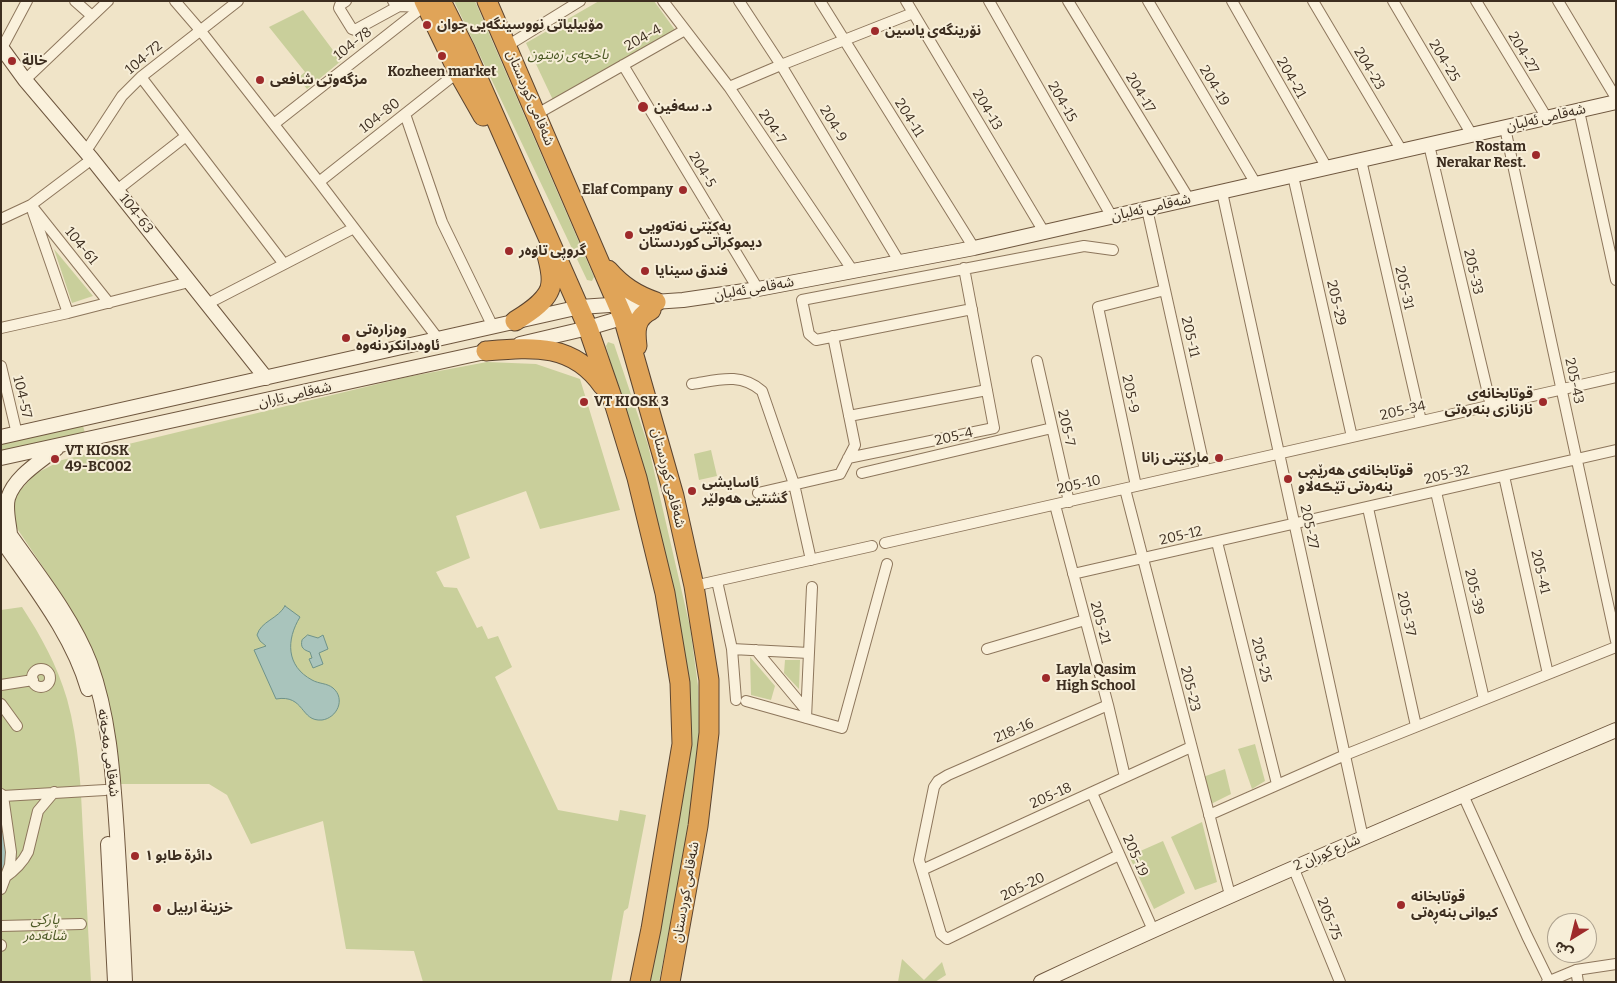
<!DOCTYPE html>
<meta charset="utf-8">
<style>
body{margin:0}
#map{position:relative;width:1617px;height:983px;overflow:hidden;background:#f0e4c8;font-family:Bitter,"Noto Sans Arabic",serif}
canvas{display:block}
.frame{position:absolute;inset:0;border:2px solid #3d2e20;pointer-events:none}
.north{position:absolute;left:1547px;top:913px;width:50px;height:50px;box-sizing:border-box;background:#f7eed8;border:1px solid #ada18e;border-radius:50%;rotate:216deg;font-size:14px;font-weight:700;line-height:20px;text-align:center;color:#3d2e20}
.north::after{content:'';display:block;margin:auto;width:18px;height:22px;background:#9e2a2b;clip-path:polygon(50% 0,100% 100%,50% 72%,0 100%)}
</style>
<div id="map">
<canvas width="1617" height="983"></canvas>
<div class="frame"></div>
<div class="north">ش</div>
</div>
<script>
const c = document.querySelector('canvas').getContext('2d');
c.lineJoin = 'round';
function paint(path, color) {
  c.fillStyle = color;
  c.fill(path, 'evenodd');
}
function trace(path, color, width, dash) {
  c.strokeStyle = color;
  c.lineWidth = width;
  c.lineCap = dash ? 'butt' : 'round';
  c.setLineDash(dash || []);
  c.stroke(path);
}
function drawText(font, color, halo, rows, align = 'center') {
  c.font = font + ' Bitter,"Noto Sans Arabic",serif';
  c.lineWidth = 4;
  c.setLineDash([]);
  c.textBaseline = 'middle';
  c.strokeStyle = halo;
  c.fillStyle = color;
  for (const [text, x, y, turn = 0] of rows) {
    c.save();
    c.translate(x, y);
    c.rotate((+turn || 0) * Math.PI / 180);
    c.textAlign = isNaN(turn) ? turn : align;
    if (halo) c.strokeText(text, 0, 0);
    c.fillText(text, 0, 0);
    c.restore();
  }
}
const green = new Path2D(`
 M454,1H475L594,277L592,281L587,280Z
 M599,1H654L675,30L553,100L526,43Z
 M303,10L341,61L307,89L298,78L305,72L269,27Z
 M54,249L93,296L72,303Z
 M608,342L614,344L648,445L690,627L698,686L699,745L692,812L659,982H646L686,745L635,450L606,346Z
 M487,362L536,364L580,379L620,510L540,529L526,491L456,516L470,558L436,572L444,587L457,588L477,628L482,626L488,639L498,636L512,667L495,677L558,810L618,821L620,810L646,815L628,908L624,911L611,982H423L414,951L346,949L323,821L251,844L227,795L209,784H119L107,712L70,607L14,524L10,512L17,494L35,474L62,460L407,377Z
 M83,426L85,433L1,451V444Z
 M711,450L717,476L699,480L694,454Z
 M22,607C41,636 57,665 67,699C79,742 81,789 83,834C86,883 88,933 91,982H1V610Z
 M750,657L775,686L771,700L751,695Z
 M785,660H800L799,689L784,673Z
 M1255,744L1265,781L1252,789L1238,749Z
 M1225,769L1231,794L1211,804L1203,777Z
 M1202,822L1217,882L1195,890L1171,837Z
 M1163,841L1185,893L1154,909L1129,856Z
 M902,959L924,980L942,962L946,975L935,982H898Z`);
const water = new Path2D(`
 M285,606L300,617C286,640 286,666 312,680C319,684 327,683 333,688C346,699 337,718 322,720C300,722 305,694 276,699L254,650L266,646L260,641L257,635C261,621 278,619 285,606Z
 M308,635L318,638L323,635L328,649L319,653L323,664L313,668L309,659L312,658L310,652C304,650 300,648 302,640Z`);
const canal = new Path2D(`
 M1,835L5,849L1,870`);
const street = new Path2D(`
 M75,1L92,16
 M175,1L200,30L319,182L439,340
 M346,1L340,5L339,8L352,29L355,30L399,6
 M393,1L396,6L426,7
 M663,1L729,87L853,271
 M739,1L781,65L900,263
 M820,1L974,248
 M906,1L1044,232
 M989,1L1112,217
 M1068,1L1189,199
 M1148,1L1256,184
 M1232,1L1327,168
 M1313,1L1402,151
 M1393,1L1472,135
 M1476,1L1547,118
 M1558,1L1616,98
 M507,46L580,1
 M2,48L27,1
 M623,65L758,289
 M141,77L284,264
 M25,80L108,1
 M729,87L781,65L913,13
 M1579,111L1616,280
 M405,114L442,222L493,327
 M537,114L685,30
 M274,124L419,10L427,7
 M1505,128L1616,641
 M1429,145L1491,406
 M86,151L122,96L141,77L238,1
 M1361,160L1421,421
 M1293,176L1352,437
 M319,182L458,72
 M117,190L186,136
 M1222,192L1363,838
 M31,205L109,303
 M1147,209L1205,470
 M33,212L68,313
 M1,219L31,205L92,159
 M207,304L354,228
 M972,309L816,340L809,334L802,300L1084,246L1113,250
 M1,328L68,313L189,282
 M1037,361L1069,502
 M1,366L17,434
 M692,384C718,380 740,372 762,391L794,484L811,560
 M849,416L987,390
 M848,458L994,428L964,268
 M862,473L1052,428
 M1504,476L1548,674
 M1136,486L1098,307L1165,290
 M1125,489L1230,895
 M1436,492L1484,699
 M758,493L840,474L855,445L833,336
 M1055,505L1108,705L1125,777
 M1368,508L1416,726
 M1217,542L1277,784
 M885,543L1616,377
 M1073,574L1616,450
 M717,581L732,649L736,700
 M694,586L872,546
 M732,649L809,653
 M987,649L1085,620
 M756,650L806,710
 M32 678a9 9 0 1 1 18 0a9 9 0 1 1-18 0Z
 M1,685L33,680
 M746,701L842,728L887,564
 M1,704L17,726
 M1108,705L948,775L938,781L934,787L919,860L941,934L947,939L1119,855
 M806,718L812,587
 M1092,793L1153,930
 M1,794L3,796L11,852L10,865L1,889
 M1463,795L1527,936L1549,981
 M3,796L105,790
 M1209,815L1345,755L1616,647
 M1293,867L1340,982
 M922,870L1191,747
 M1,877L4,878C14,871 22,864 28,852L38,811L54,792
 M1,926L81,924
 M1,945V946
 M1576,970L1578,982
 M1547,982L1576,970L1616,964`);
const secondary = new Path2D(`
 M1,47L25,80L92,159L266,378
 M520,344L588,328L632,315
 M1,437L580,307L683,300L758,289L974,248L1616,102
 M1,458L494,350
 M1,522C31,566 71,613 90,663C110,718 113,776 117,834C120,883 123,933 125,982
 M10,534C9,523 5,509 8,498C15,476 40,462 57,448
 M1,539C33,586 72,634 88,689
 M108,844L115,982
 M1041,982C1231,893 1423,812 1616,730`);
const highway = new Path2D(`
 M424,1L458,72L483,116
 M441,1L465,49L588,328L615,406L637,478L665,593L680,683L682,744L651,929L640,982
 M487,1L623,317L674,496L694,586L709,680V733L698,826L670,982
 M608,270C622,286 636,295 656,302
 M515,321C528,313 551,299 551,282C552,272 548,260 546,251
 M637,346C635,330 635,318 651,310
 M486,351C533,347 573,343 603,386`);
const markers = [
 [427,25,5,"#9e2a2b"],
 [875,31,5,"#9e2a2b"],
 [442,56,5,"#9e2a2b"],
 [12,61,5,"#9e2a2b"],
 [260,80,5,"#9e2a2b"],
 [643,107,6,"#9e2a2b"],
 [1536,155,5,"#9e2a2b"],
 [683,190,5,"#9e2a2b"],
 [629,235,5,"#9e2a2b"],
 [509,251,5,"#9e2a2b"],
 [645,271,5,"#9e2a2b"],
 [346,338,5,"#9e2a2b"],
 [584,402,5,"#9e2a2b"],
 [1543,402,5,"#9e2a2b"],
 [1219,458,5,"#9e2a2b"],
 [55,459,5,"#9e2a2b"],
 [1288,479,5,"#9e2a2b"],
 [692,491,5,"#9e2a2b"],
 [1046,678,5,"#9e2a2b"],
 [135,856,5,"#9e2a2b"],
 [1401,905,5,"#9e2a2b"],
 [157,908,5,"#9e2a2b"]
];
const poiNames = [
 ["مۆبیلیاتی نووسینگەیی جوان",437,25],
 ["نۆرینگەی یاسین",885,31],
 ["خالة",22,61],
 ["Kozheen market",442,72,"center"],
 ["مزگەوتی شافعی",270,80],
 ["د. سەفین",654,107],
 ["Rostam",1526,147,"right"],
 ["Nerakar Rest.",1526,163,"right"],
 ["Elaf Company",673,190,"right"],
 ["یه‌كێتی نه‌ته‌ویی",639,227],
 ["دیموكراتی كوردستان",639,243],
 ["گروپی تاوەر",519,251],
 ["فندق سينايا",655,271],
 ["وەزارەتی",356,330],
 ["ئاوەدانکردنەوە",356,346],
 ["قوتابخانەی",1533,394,"right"],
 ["نازنازی بنەرەتی",1533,410,"right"],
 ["VT KIOSK 3",594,402],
 ["VT KIOSK",65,451],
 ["49-BC002",65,467],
 ["مارکێتی زانا",1209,458,"right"],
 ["قوتابخانەی هەرێمی",1298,471],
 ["بنەرەتی تێڪەڵاو",1298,487],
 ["ئاسایشی",702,483],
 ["گشتیی هەولێر",702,499],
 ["Layla Qasim",1056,670],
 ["High School",1056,686],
 ["دائرة طابو ١",145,856],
 ["قوتابخانە",1411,897],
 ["کیوانی بنەڕەتی",1411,913],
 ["خزينة اربيل",167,908]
];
const streetNames = [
 ["204-4",643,38,-29],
 ["104-78",353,44,-38],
 ["204-27",1523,53,59],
 ["104-72",144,58,-40],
 ["204-25",1444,61,59],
 ["204-23",1369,69,59],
 ["204-21",1291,78,60],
 ["204-19",1214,86,59],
 ["204-17",1140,93,59],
 ["شەقامی کوردستان",530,98,67],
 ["204-15",1062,102,60],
 ["204-13",987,110,59],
 ["104-80",380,116,-38],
 ["204-11",909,118,58],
 ["شەقامی ئەلبان",1546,118,-13],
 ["204-9",833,124,59],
 ["204-7",772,127,56],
 ["204-5",702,170,59],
 ["شەقامی ئەلبان",1151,208,-13],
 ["104-63",136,214,52],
 ["104-61",81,246,51],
 ["205-33",1473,272,77],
 ["205-31",1404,288,77],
 ["شەقامی ئەلبان",754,289,-10],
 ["205-29",1336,303,77],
 ["205-11",1190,337,77],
 ["205-43",1574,381,78],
 ["205-9",1130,394,78],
 ["شەقامی تاران",295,395,-13],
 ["104-57",22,397,77],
 ["205-34",1403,411,-13],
 ["205-7",1066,428,77],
 ["205-4",954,437,-13],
 ["205-32",1447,475,-13],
 ["شەقامی کوردستان",668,478,76],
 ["205-10",1079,485,-13],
 ["205-27",1309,527,78],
 ["205-12",1181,536,-13],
 ["205-41",1540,572,77],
 ["205-39",1474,592,77],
 ["205-37",1406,614,78],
 ["205-21",1100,623,75],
 ["205-25",1261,660,76],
 ["205-23",1190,689,76],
 ["218-16",1014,731,-23],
 ["شەقامی مەحەتە",108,753,82],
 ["205-18",1051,796,-24],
 ["شارع كوران 2",1327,853,-23],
 ["205-19",1135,856,66],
 ["205-20",1023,887,-26],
 ["شەقامی کوردستان",686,892,-80],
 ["205-75",1329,919,68]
];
const parkNames = [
 ["باخچەی زەیتون",568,55],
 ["پارکی",45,920],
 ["شانەدەر",45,936]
];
paint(green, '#c9cf9b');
paint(water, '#a9c4bc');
trace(water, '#6f938a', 1);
trace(canal, '#a9c4bc', 10);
trace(street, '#8d765c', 12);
trace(secondary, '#6f573f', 16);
trace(highway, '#5b4430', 21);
trace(street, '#faf1dc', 10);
trace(secondary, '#faf1dc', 14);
trace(highway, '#e0a458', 19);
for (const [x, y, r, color] of markers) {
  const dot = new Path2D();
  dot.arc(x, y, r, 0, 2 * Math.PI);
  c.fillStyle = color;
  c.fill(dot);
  trace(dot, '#f7eed8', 2);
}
drawText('bold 14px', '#3d2e20', '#f7eed8', poiNames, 'left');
drawText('14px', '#3d2e20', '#f7eed8', streetNames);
drawText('italic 14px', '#4d5a26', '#f7eed8', parkNames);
</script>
